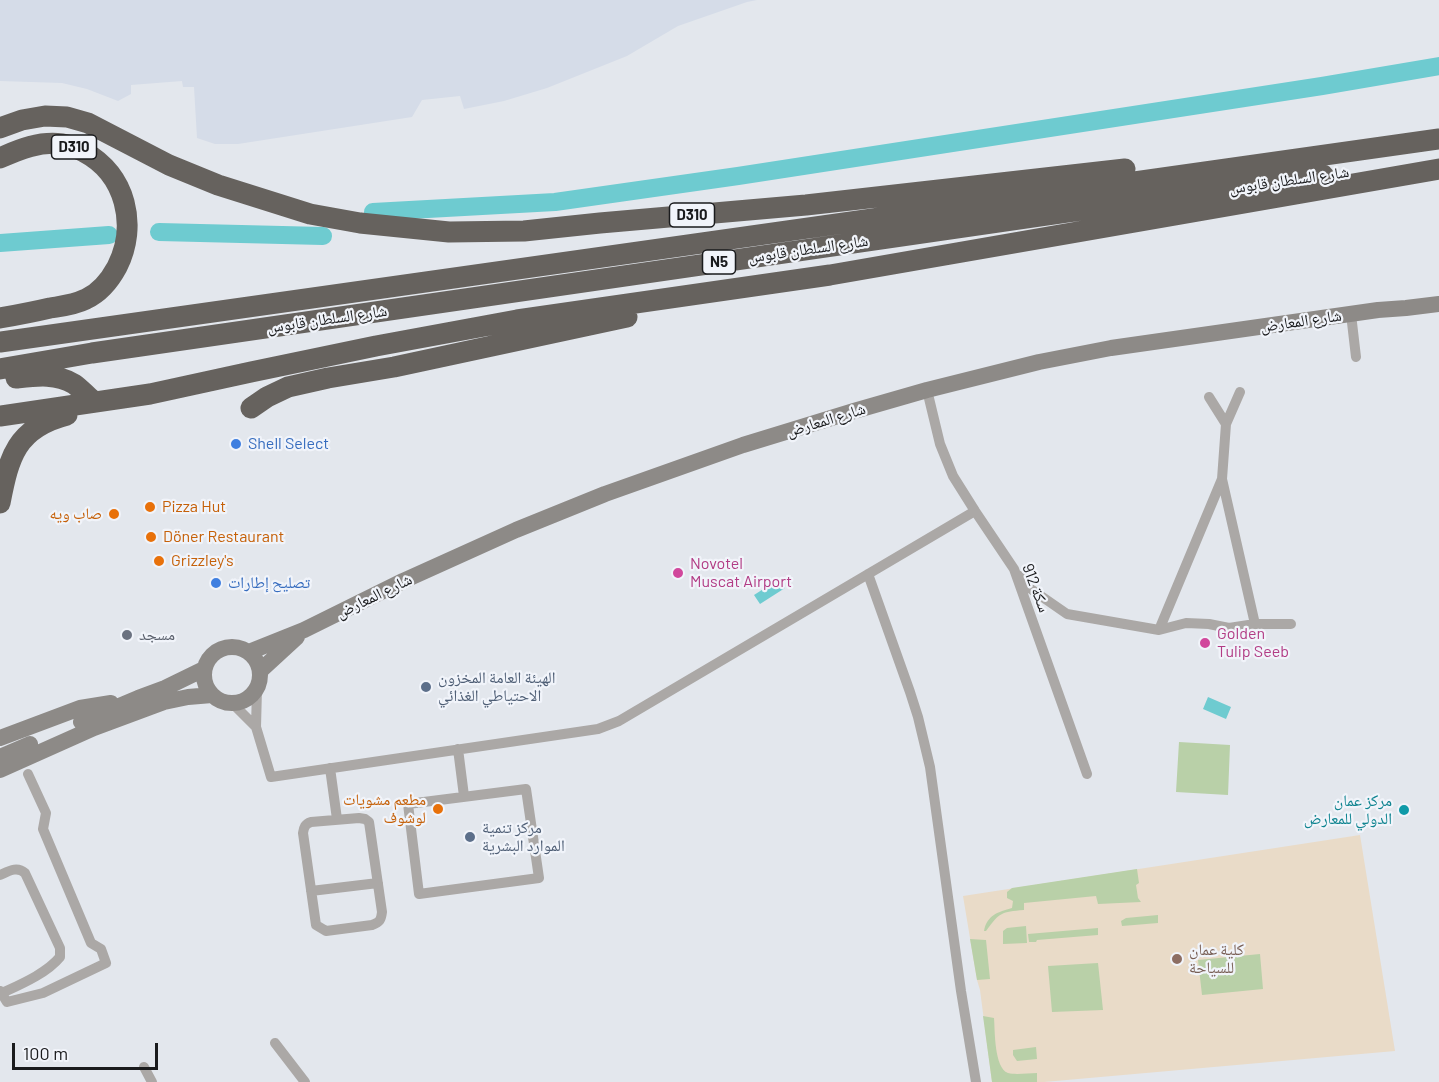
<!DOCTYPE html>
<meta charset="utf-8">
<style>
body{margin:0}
#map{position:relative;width:1439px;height:1082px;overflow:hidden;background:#e3e7ed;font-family:Barlow,sans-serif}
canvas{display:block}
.scale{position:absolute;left:12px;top:1043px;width:146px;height:27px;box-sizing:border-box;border:3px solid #1a1b1d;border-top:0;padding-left:8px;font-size:18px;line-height:21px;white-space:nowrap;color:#1a1b1d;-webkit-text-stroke:4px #f1f4fa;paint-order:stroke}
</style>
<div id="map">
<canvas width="1439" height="1082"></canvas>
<div class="scale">100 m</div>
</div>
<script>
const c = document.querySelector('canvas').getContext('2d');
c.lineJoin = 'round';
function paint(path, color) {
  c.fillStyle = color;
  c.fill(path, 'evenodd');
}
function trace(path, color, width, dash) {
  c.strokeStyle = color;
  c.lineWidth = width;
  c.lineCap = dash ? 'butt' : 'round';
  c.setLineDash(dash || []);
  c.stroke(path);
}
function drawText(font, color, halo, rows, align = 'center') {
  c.font = font + ' Barlow,"Noto Naskh Arabic",sans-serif';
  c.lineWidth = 4.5;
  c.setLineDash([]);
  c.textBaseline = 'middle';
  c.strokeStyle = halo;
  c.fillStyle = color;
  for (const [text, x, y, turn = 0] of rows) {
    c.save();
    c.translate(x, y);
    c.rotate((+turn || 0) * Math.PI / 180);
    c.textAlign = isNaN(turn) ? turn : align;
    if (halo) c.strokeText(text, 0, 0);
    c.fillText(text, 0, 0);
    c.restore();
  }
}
const built = new Path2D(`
 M0,0H757L747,2L678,26L627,56L547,88L504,101L464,109L460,96L422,100L412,117L238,144H215L197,138L194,87H183L182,81L131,85V94L118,101L87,89L62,83L0,81Z`);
const education = new Path2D(`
 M1360,835L1395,1051L1044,1082H992L980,990L977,980L963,896Z`);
const green = new Path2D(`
 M1179,742L1230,745L1228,795L1176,792Z
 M1137,869L1139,883L1136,885L1138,898L1141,902L1098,904L1096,896L1024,903V910C1001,912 1000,912 986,931H984C987,915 998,912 1012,908L1013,901L1007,898V892L1012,888Z
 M1158,915V923L1122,926L1121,921L1126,918Z
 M1026,926L1027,943L1003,944V931L1007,928Z
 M1098,928V935L1037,940L1036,942H1029L1028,934Z
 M970,939L986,940L990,979L977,980Z
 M1260,954L1263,989L1202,995L1198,960Z
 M1098,963L1103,1010L1052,1012L1048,966Z
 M983,1016L994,1018C995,1030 994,1068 1008,1073C1016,1075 1028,1073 1037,1073V1082H992Z
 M1036,1047L1037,1059L1017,1061L1013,1055V1050Z`);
const water = new Path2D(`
 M779,579L785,588L760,604L754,595Z
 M1208,697L1231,707L1226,719L1203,709Z`);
const river = new Path2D(`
 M373,212L555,202L738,176L1322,86L1439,66
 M159,232L323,236
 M0,243L109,235`);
const street = new Path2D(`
 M1351,314L1356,357
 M927,390L940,444L953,476L975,511L1014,569L1087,774
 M1240,392L1226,424L1222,479L1255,624
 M1209,397L1226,424
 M868,574L910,692L918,717L930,767L961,991L976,1082
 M1020,576L1028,587L1067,614L1159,630L1186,623L1209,624L1229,628L1255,624H1291
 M1159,630L1222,479
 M257,689L256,727L271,777L598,729L619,721L975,511
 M232,703L256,727
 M458,749L464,796
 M330,768L337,819
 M526,789L539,878L419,894L408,804Z
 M359,818L365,819L369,822L382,912C381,920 380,922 372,925L326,931L316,925L303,833C304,827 305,824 311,822Z
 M0,875C9,871 17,866 25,873L60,948V957C46,974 19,985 0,994
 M311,891L378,883
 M0,991L7,1002L43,993L106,963L101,949L91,943L43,829L46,813L28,774
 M275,1043L305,1082
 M144,1067L152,1082`);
const secondary = new Path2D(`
 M204 675a28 28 0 1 1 56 0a28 28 0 1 1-56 0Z
 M249,652L304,630L403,581L516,530L605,494L743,445L854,411L927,390L1039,362L1111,348L1378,310L1406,308L1439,304
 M260,671L297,637
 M81,722L138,698L165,688L204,669
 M0,738L80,708L111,703
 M0,757L30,744
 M0,770L94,728L164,702L188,697L212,695`);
const highway = new Path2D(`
 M0,128L22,120L45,116L67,117L88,123L169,165L218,185L310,214L360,223L449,232L524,231L600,223L806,205L1125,169
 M0,158C20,149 40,141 62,144C70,145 77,148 84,152C126,174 138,226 117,267C110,280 99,293 86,299C74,305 62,306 50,308C33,312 17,315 0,318
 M0,342L1439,139
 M0,369L92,353L1323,175
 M16,378C35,376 57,373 74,384C80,388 86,395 92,400
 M251,408L267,397L288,387L328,378L394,367L627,317
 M0,416L150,394L251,372L376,346L517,320L830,275L1439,169
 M0,503C9,457 16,428 67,415`);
const markers = [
 [236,444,6,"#3f7fe0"],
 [150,507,6,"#e8710a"],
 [114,514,6,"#e8710a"],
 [151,537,6,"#e8710a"],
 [159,561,6,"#e8710a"],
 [678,573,6,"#d1479c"],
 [216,583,6,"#3f7fe0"],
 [127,635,6,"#6b7280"],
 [1205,643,6,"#d1479c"],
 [426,687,6,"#5c6f8a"],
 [438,809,6,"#e8710a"],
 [1404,810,6,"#0f9aa8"],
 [470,837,6,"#5c6f8a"],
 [1177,959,6,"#8d6e63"]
];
const shields = [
 [74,147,45],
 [692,215,45],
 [719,262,33]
];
const shieldNames = [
 ["D310",74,147],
 ["D310",692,215],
 ["N5",719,262]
];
const streetNames = [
 ["شارع السلطان قابوس",1289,180,-8],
 ["شارع السلطان قابوس",808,249,-8],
 ["شارع السلطان قابوس",327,319,-8],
 ["شارع المعارض",1301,321,-8],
 ["شارع المعارض",826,420,-17],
 ["سكة 912",1036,588,69],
 ["شارع المعارض",374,596,-26]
];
const shopNames = [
 ["Shell Select",248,444],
 ["تصليح إطارات",228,583]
];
const foodNames = [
 ["Pizza Hut",162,507],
 ["صاب ويه",102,514,"right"],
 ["Döner Restaurant",163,537],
 ["Grizzley's",171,561],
 ["مطعم مشويات",426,800,"right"],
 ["لوشوف",426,818,"right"]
];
const hotelNames = [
 ["Novotel",690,564],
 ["Muscat Airport",690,582],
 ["Golden",1217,634],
 ["Tulip Seeb",1217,652]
];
const worshipNames = [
 ["مسجد",139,635]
];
const serviceNames = [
 ["الهيئة العامة المخزون",438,678],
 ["الاحتياطي الغذائي",438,696],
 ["مركز تنمية",482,828],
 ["الموارد البشرية",482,846]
];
const cultureNames = [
 ["مركز عمان",1392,801],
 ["الدولي للمعارض",1392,819]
];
const educationNames = [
 ["كلية عمان",1189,950],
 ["للسياحة",1189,968]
];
paint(built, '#d5dce8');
paint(education, '#e9dbc8');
paint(green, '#b9d0a8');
paint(water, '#6ecbd0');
trace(river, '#6ecbd0', 18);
trace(street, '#aba8a6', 10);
trace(secondary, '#8d8a87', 16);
trace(highway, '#66625e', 21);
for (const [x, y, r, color] of markers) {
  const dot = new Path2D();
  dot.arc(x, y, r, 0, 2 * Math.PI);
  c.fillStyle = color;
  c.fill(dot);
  trace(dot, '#f1f4fa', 2);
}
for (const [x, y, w] of shields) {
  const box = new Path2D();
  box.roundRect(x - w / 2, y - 12, w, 24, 4.5);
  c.fillStyle = '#f1f4fa';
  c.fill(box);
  trace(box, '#1a1b1d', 1.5);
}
drawText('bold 15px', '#1a1b1d', null, shieldNames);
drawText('16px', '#1a1b1d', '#f1f4fa', streetNames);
drawText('16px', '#366cbe', '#f1f4fa', shopNames, 'left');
drawText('16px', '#c56008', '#f1f4fa', foodNames, 'left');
drawText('16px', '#b23c85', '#f1f4fa', hotelNames, 'left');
drawText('16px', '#5b616d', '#f1f4fa', worshipNames, 'left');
drawText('16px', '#4e5e75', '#f1f4fa', serviceNames, 'left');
drawText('16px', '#0d838f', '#f1f4fa', cultureNames, 'right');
drawText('16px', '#785e54', '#f1f4fa', educationNames, 'left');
</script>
